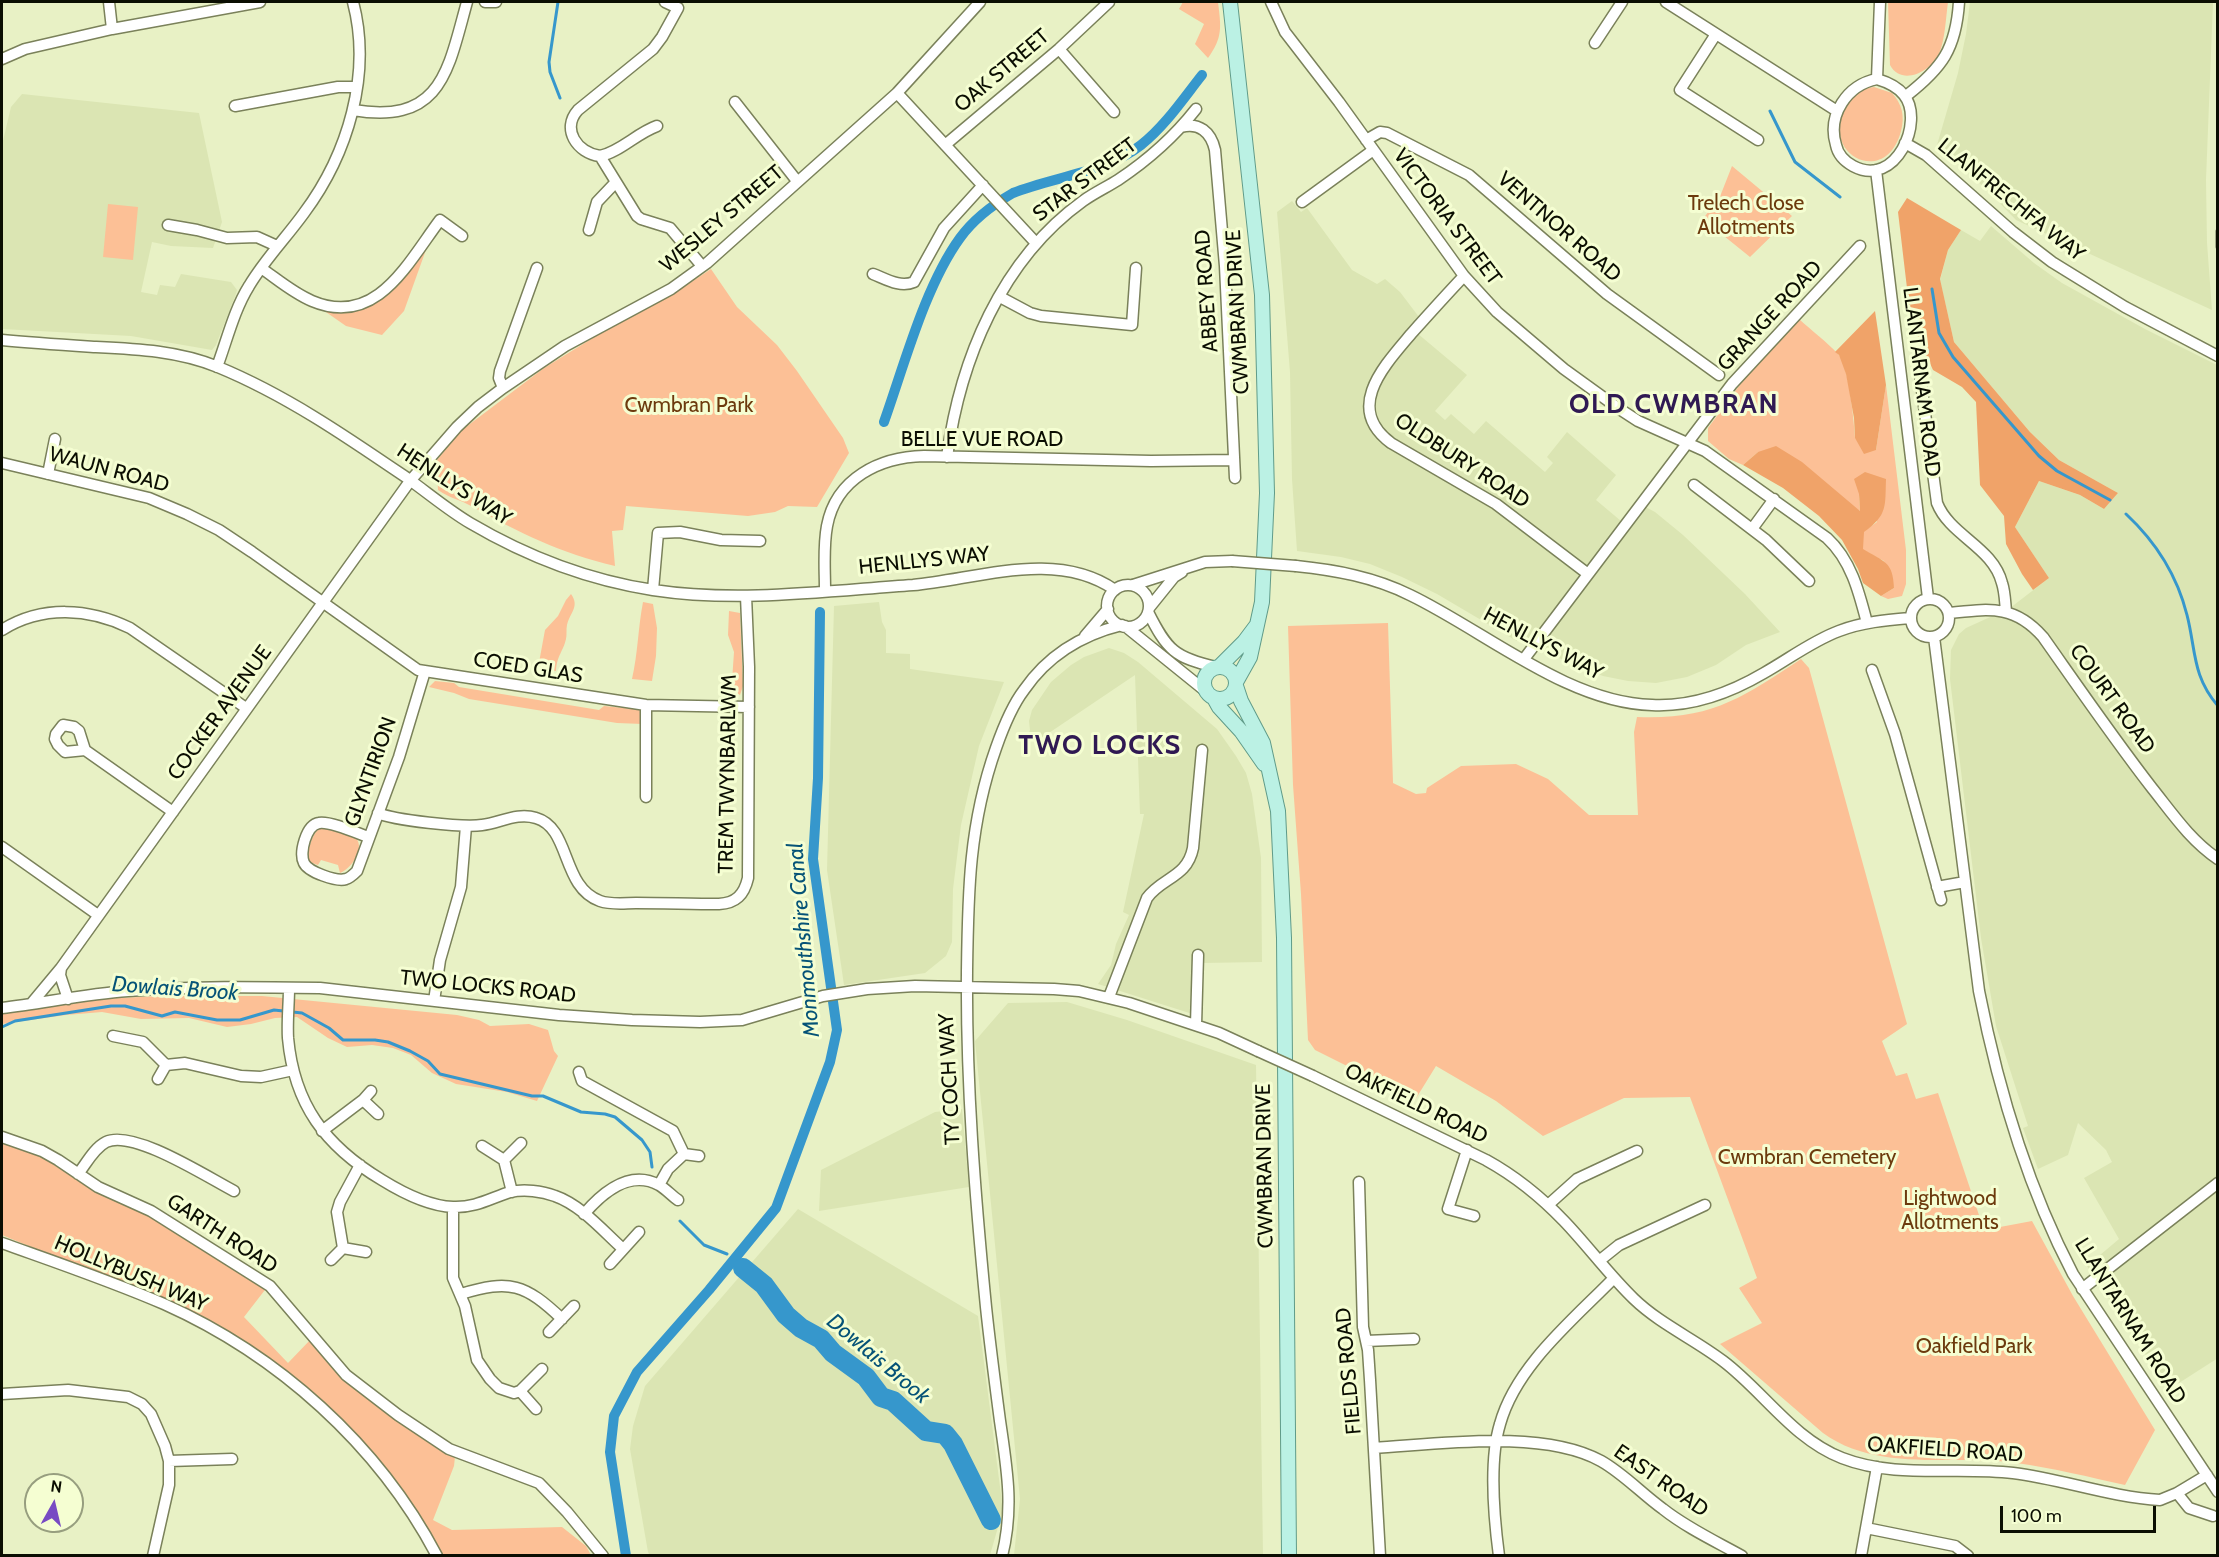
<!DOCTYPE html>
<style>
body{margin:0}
#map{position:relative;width:2219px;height:1557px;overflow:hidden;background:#e8f1c5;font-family:Cabin,sans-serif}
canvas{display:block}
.frame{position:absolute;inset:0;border:3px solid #0b0e02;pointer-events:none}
.north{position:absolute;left:24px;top:1473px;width:60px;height:60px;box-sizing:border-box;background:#f5fed2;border:2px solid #979e7f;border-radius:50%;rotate:8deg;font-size:16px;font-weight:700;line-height:24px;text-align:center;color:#0b0e02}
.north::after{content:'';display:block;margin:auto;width:21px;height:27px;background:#784bc3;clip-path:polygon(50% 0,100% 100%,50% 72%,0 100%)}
.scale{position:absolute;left:2000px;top:1506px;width:156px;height:27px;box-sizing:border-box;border:3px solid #0b0e02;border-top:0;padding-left:8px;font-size:18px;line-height:21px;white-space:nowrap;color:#0b0e02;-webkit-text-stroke:4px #f5fed2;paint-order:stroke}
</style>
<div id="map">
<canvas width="2219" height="1557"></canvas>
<div class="frame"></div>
<div class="north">N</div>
<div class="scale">100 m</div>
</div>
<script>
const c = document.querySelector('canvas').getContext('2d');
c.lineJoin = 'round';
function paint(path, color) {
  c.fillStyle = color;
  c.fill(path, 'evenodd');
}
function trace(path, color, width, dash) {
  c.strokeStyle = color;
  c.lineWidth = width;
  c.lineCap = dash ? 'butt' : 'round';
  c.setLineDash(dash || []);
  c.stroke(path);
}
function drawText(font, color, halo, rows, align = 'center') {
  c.font = font + ' Cabin,sans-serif';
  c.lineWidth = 6;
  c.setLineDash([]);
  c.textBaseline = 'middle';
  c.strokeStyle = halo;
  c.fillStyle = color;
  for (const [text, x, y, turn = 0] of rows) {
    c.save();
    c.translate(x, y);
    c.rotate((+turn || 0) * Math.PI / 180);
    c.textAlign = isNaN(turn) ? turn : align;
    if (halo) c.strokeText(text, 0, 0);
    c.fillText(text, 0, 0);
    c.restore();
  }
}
const built = new Path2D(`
 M1970,2H2213L2206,180L2207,243L2212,310L2016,220L1986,189L1937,145L1958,73L1966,34Z
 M22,94L199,113L222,222L213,248L171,246L152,242L141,292L157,295L160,285L175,287L181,274L231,282L237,290L236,294L216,345L212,350L131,336L2,329V145L11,107Z
 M1292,201L1301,212L1307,208L1352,270L1377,284L1385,279L1400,292L1419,317L1411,328L1467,375L1435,411L1445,420L1451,414L1474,434L1486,421L1545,472L1553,463L1547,457L1567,432L1616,475L1596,500L1621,521L1636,502L1655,512L1683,535L1745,594L1780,632L1746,645L1716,665L1687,677L1656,683L1628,681L1603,676L1515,640L1437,594L1402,577L1370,564L1341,557L1297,551L1292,479L1290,372L1277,212Z
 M1991,226L2034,263L2062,283L2145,329L2217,365L2218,1358L2168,1390L2137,1341L2087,1266L2119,1239L2084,1178L2112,1162L2106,1150L2078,1123L2068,1155L2038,1169L2023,1128L2028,1126L1996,1026L1981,938L1950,679L1951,650L1959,634L1966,628L2010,608L2049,578L2015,527L2039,481L2080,495L2104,509L2118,493L2059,460L2030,432L1954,342L1940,280L1948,250L1961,230L1980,241Z
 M879,602L882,622L886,630V653L910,654V669L1004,682L979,746L961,825L953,889L952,942L946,956L925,973L844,985L827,870L834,606Z
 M1109,648L1124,653L1138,662L1217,729L1236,756L1246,773L1252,794L1261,858L1262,962L1202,963V1017L1098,984L1111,965L1116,944L1129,915L1123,912L1144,814H1140L1135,675L1037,741L1026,740L1030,730L1029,721L1032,710L1051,682L1071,665L1084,657Z
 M1067,1002L1127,1020L1256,1065L1263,1555H1014L1020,1499L975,1041L1008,1003Z
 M962,1109L969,1187L819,1211L821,1170L935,1112Z
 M798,1209L978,1316L1003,1510L990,1555L650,1556L648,1552L630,1449L633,1426L645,1386Z`);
const green = new Path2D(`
 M1183,2H1218C1221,27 1223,37 1208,58L1195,44L1204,24L1179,9Z
 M1888,2H1948C1946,16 1945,41 1939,54C1931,71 1902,87 1890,65Z
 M1874,87L1892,93C1902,104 1905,116 1901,131C1887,186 1824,158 1843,112C1849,98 1859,89 1874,87Z
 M1732,166L1792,216L1750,257L1703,219L1721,194Z
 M108,204L138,207L133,260L103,257Z
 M427,247L404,311L382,335L346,326L323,310L324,305L375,303L401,281Z
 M711,269L737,307L777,345L797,371L843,438L849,453L817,507L788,506L775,512L748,516L626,506L623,530L612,531L615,566C560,553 520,533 471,506C459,499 451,499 438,490L436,461L462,430L544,368L601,333L673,294Z
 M1799,319C1812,331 1827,342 1838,354C1849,365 1854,422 1855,438L1876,450L1886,385L1906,550V584L1902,596L1888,599L1881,596L1894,588L1884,561L1863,550V532L1877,522L1859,494L1860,511L1758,452L1743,465L1729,459L1708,441V428L1747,375Z
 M571,594C580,607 570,612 567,625C566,629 567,635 566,639C563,652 557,655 556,671L538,668L545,630L558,616L566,600Z
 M643,602L653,604L657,628L656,656L652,681L632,679C638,653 638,628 643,602Z
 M729,611L740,613L743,686L740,695L734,691L732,681L734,652L728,635Z
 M1388,623L1393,783L1416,794L1426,793L1427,788L1461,766L1516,764L1548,779L1589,815H1638L1634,732L1637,717C1711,720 1742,698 1801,659L1809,668L1907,1024L1882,1041L1896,1076L1907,1073L1916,1099L1938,1093L1984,1230L2032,1221L2073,1296L2155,1430L2125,1485C2089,1477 2053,1468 2016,1463C1953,1454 1878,1473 1823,1433L1720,1344L1762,1323L1739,1288L1757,1278L1690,1097L1624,1098L1543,1136L1496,1101L1436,1066L1415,1100L1315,1050L1308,1040L1301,894L1293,785L1288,626Z
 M435,681L454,683L459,687L599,710L604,706L644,710L643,724L617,723L469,699L454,693L429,687Z
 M321,827L354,836C367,847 352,868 340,873L338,865L321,860L318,865L309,862C306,852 312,833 321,827Z
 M157,996H262L457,1015L479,1020L490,1026L529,1024L548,1030L554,1051L558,1056L537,1101L507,1092L456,1084L432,1073L411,1055L393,1048L372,1045L347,1047L328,1038L297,1017L275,1018L251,1024L227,1027L189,1018L141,1019L102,1012L66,1015L2,1024V1014L104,999Z
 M2,1139L27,1148L91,1188L166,1225L268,1286L244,1317L288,1363L311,1339L390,1407L456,1448L454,1466L433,1520L452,1530L562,1527L586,1546L591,1555H443C379,1442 291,1356 171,1302C116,1277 58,1259 2,1235Z`);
const forest = new Path2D(`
 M1907,198L1961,230L1948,250L1940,279L1954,342L2030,432L2059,460L2118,493L2104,509L2080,495L2039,481L2015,527L2049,578L2033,590L2022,574L2006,544L2004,516L1980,485L1976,402L1962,387L1933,370L1911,322L1898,212Z
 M1875,311L1886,385L1876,450L1864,454L1855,438L1854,418L1846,374L1839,355L1835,352Z
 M1776,446L1802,462L1860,511L1859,494L1854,479L1865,472L1886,479C1885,506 1888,515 1864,532L1863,549C1884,562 1893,561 1894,588L1881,596L1863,583L1858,569L1842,540L1819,516L1783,488L1743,465L1758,452Z`);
const stream = new Path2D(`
 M558,2L549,62L550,72L560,98
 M1770,111L1795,162L1840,197
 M1932,289L1939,333L1953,357L2039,456L2057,471L2110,500
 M2126,514C2156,542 2177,575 2187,615C2196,650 2192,676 2218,706
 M2,1027L15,1021L111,1006H125L162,1016L175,1012L217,1020H240L274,1010L302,1013L329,1028L343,1040H375L388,1042L410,1051L428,1061L440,1074L532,1096H543L581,1112L605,1114L615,1117L642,1140L650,1152L652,1167
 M680,1221L704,1245L727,1254`);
const canal = new Path2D(`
 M884,422C904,366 925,286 960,238C973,220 994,204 1013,193C1053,177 1107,172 1141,145C1165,126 1183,99 1202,75
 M626,1556L610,1452L614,1416L637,1372L709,1290L776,1208L830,1062L837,1030L813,859L818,778L820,612`);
const river = new Path2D(`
 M743,1268L764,1285L786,1315L801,1328L821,1339L833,1353L866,1377L881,1397L893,1401L926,1431L945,1434L953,1444L991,1520`);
const minor = new Path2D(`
 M109,2L112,29
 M485,2H496
 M1271,2L1285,32L1339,102L1464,276L1497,312L1564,369L1618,408L1638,421L1705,451L1827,538C1851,560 1859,592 1867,623
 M1666,2L1837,111
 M1716,34L1680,90L1758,140
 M1595,43L1622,2
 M1059,49L1114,112
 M2,59L25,49L112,29L260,2
 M1877,79C1887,82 1897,86 1904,95C1925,121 1896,189 1853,166C1844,161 1838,155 1836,145C1827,115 1847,85 1877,79Z
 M1877,79L1880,2
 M897,93L1036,243
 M1906,96C1942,68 1956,49 1959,2
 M735,102L797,181
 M235,106L338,87H357
 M353,110C442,125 448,70 467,2
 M657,126C637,133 620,152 600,156L637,216L641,219L670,228L702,266
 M1181,127C1199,122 1211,132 1215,150L1225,266L1235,478
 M1366,140L1380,132L1387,133L1469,175L1607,294L1719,375
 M1905,143L1926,155L2013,232L2052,262L2125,307L2218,356
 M945,145L1059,49L1109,2
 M600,156C577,153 561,129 578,110L653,49L662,37L678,8L665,2
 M1876,170L1928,598
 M1302,202L1372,151
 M168,225L197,230L227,238L257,237L277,246
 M589,230L597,202L616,182
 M261,268C277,279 293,293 312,301C376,328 407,264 440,220L462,236
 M873,274C886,279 900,288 914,282L944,228L983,185
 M1464,276C1446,295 1428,315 1411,334C1384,366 1344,408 1391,443L1496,504L1588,574
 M1000,297L1030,313L1041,316L1132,325L1136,268
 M2,340C33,343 65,345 96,347C138,349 179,351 218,367C286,395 347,437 407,478C428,493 448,510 470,523C526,556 588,580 653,590C738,603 827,591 913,585C978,579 1056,549 1115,590
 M217,367C227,340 234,310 249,286C265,259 286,238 304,213C348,154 372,74 353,2
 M1919,368L1937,503C1950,536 1993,547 2002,583C2005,592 2005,602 2006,611
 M503,388L499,378L500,371L537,268
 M947,457C960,360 1001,260 1083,201C1094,193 1107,187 1118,180C1148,160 1174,137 1196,109
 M2,463L149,498L187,514L219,530L252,552L418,670L646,705L749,707
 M48,474L55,439
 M1694,485L1766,540L1809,581
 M1752,529L1774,499
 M1296,566C1335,570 1374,577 1410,595C1485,631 1568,703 1652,705C1692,707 1730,693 1764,673C1789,659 1812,641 1839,631C1862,622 1887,620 1911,618
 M1133,585L1205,562L1232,561
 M1107 606a21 21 0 1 1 42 0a21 21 0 1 1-42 0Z
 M653,590L658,533L680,532L721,540L760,541
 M825,591C825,569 823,547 827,526C836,478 880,457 924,456L1151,461L1234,460
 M1911 618a19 19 0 1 1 38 0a19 19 0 1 1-38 0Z
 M1149,608L1174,577L1182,572
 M1148,612C1167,650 1175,658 1216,667
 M1949,613C1989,609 2014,604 2043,637C2079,688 2114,739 2152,788C2172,813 2190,840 2218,859
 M1125,626L1208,693
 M2,630C42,605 89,608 130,628L246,708
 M1085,636L1108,609
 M1934,637L1979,991C1998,1088 2027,1186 2073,1274L2218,1492
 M1524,659L1732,384L1860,246
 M1872,670L1895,734L1941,900
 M85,750L65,752L58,745L55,739L56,734L63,725L74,727L79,731L85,750L173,812
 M646,797V705
 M378,813C393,820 464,828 482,825C500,823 517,812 536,818C571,828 561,887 600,901C611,905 625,903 636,903C664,903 691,904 719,904C736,903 744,895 748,878L749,667L746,596
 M368,837C357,833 330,821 319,823C306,825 299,853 304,863C308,872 337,882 346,879C350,878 354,874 357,871L399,757L425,671
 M2,847L98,915
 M1937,887L1965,882
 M289,988C289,1004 287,1021 288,1038C294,1104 325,1146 382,1180C403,1193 428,1206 453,1207C475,1208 491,1198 510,1192C524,1189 542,1191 555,1196C581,1205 603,1231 623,1249
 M1109,997L1147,898C1162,877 1187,878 1193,848L1202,750
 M68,999L60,975L61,968L410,481L457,427L478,407L503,388L565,346L671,289L707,263L897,93L980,2
 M434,1001L440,960L461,887L466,826
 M31,1004L61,968
 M2,1008C44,1003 86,994 128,991C192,986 256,987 320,988L559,1015L632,1020L700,1022L742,1020L823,996L867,989L915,986L1054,989L1079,991L1129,1003L1219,1033L1258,1051
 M1196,1025L1198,955
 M113,1036L143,1042L166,1065
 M579,1072L582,1081L673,1131L684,1154L699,1156
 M1313,1076L1486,1160C1515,1176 1541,1197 1564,1221C1588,1246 1609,1275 1634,1299C1660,1324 1694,1339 1723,1361C1763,1391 1793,1439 1842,1458C1896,1479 1956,1466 2013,1473C2062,1479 2110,1497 2160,1500L2177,1493L2207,1475
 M158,1079L166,1065L185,1063L241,1076L261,1077L293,1070
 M363,1100L371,1091
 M322,1131L363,1100L378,1114
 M2,1137L42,1151L58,1160L98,1187L151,1211L270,1286L346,1375L398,1415L449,1449L539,1483L567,1512L603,1556
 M482,1146L504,1160L512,1192
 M1467,1150L1448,1209L1474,1216
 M504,1160L521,1143
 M78,1174C86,1164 94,1148 106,1142C133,1129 207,1177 234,1191
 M1359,1182L1363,1327L1368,1350L1370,1380L1380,1556
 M659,1185L668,1169L684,1154
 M1548,1205L1577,1179L1637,1151
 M453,1207V1278L465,1306L477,1360L490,1379L499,1388L514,1393L520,1391L542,1369
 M584,1214C602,1193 629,1169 659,1185C666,1189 672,1196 678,1200
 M2,1243C55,1262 111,1281 164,1304C278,1355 378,1444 437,1556
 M343,1248L337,1212L340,1202L360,1165
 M331,1260L343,1248L366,1252
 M1599,1261L1619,1245L1705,1205
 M610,1264L639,1232
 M2082,1289L2218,1183
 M461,1294C510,1279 525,1284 562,1319
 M549,1332L574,1306
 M1366,1341L1414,1339
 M520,1391L536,1409
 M2,1394L68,1390L128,1397L142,1404L151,1414L165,1446L169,1461V1485L153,1556
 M1374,1448C1440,1444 1543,1429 1601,1461C1624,1474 1642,1494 1663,1509C1687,1528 1715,1541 1742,1556
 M169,1461L232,1459
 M2177,1493L2189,1508L2213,1516
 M1866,1528L1955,1546L1968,1556
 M1002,1556C1014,1508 1007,1469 1000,1421C995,1383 990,1345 986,1307C975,1195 966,1083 967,971C968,892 969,824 996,748C1003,728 1011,707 1024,690C1048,655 1081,635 1122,625
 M1499,1556C1494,1518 1489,1460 1500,1424C1516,1366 1573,1320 1614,1278
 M1861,1556L1877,1467`);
const major = new Path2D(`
 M1230,2L1262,295L1267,493L1262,602L1250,657L1236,682
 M1220,666L1244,642L1256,626
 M1204 683a16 16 0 1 1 32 0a16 16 0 1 1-32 0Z
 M1236,686L1241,701L1263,743L1278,811L1284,938L1289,1556
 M1214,698L1219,707L1241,731L1264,764`);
const rail = new Path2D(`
 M2218,231V247`);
const minorBridge = new Path2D(`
 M1232,561L1296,566
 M1258,1051L1313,1076`);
const streetNames = [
 ["OAK STREET",1002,71,-40],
 ["STAR STREET",1085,180,-37],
 ["LLANFRECHFA WAY",2011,200,39],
 ["VICTORIA STREET",1447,217,53],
 ["WESLEY STREET",722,219,-40],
 ["VENTNOR ROAD",1559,227,41],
 ["ABBEY ROAD",1207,291,-94],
 ["CWMBRAN DRIVE",1238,312,-93],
 ["GRANGE ROAD",1770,316,-47],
 ["LLANTARNAM ROAD",1921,382,83],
 ["BELLE VUE ROAD",982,440],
 ["OLDBURY ROAD",1462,461,33],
 ["WAUN ROAD",109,470,15],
 ["HENLLYS WAY",454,485,33],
 ["HENLLYS WAY",924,561,-6],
 ["HENLLYS WAY",1543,644,28],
 ["COED GLAS",528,668,9],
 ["COURT ROAD",2112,699,54],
 ["COCKER AVENUE",220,713,-54],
 ["GLYNTIRION",371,772,-70],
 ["TREM TWYNBARLWM",728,774,-89],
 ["TWO LOCKS ROAD",488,987,6],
 ["TY COCH WAY",950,1079,-93],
 ["OAKFIELD ROAD",1416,1104,26],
 ["CWMBRAN DRIVE",1265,1166,-91],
 ["GARTH ROAD",222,1234,33],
 ["HOLLYBUSH WAY",131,1274,23],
 ["LLANTARNAM ROAD",2130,1321,58],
 ["FIELDS ROAD",1349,1371,-95],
 ["OAKFIELD ROAD",1945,1450,4],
 ["EAST ROAD",1661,1481,35]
];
const parkNames = [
 ["Trelech Close",1746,204],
 ["Allotments",1746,228],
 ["Cwmbran Park",689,406],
 ["Cwmbran Cemetery",1807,1158],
 ["Lightwood",1950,1199],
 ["Allotments",1950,1223],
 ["Oakfield Park",1974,1347]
];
const waterNames = [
 ["Monmouthshire Canal",804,940,-95],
 ["Dowlais Brook",175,989,4],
 ["Dowlais Brook",878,1359,40]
];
const districtNames = [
 ["OLD CWMBRAN",1674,405],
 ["TWO LOCKS",1100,746]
];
paint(built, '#dbe5b3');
paint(green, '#fcc096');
paint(forest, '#f0a369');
trace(stream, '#3697cc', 3);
trace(canal, '#3697cc', 10);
trace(river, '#3697cc', 20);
trace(minor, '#7a815a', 13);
trace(major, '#609b89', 16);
trace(minor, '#fff', 10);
trace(major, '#bbf1e4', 14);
trace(rail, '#686e54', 5);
trace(rail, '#f5fed2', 3, [9]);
trace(minorBridge, '#7a815a', 13, []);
trace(minorBridge, '#fff', 10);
drawText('21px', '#0b0e02', '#f5fed2', streetNames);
drawText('21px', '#6c3a0d', '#f5fed2', parkNames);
drawText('italic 22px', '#065377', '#f5fed2', waterNames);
c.letterSpacing = '1.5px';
drawText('bold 27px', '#301a53', '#f5fed2', districtNames);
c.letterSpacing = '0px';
</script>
